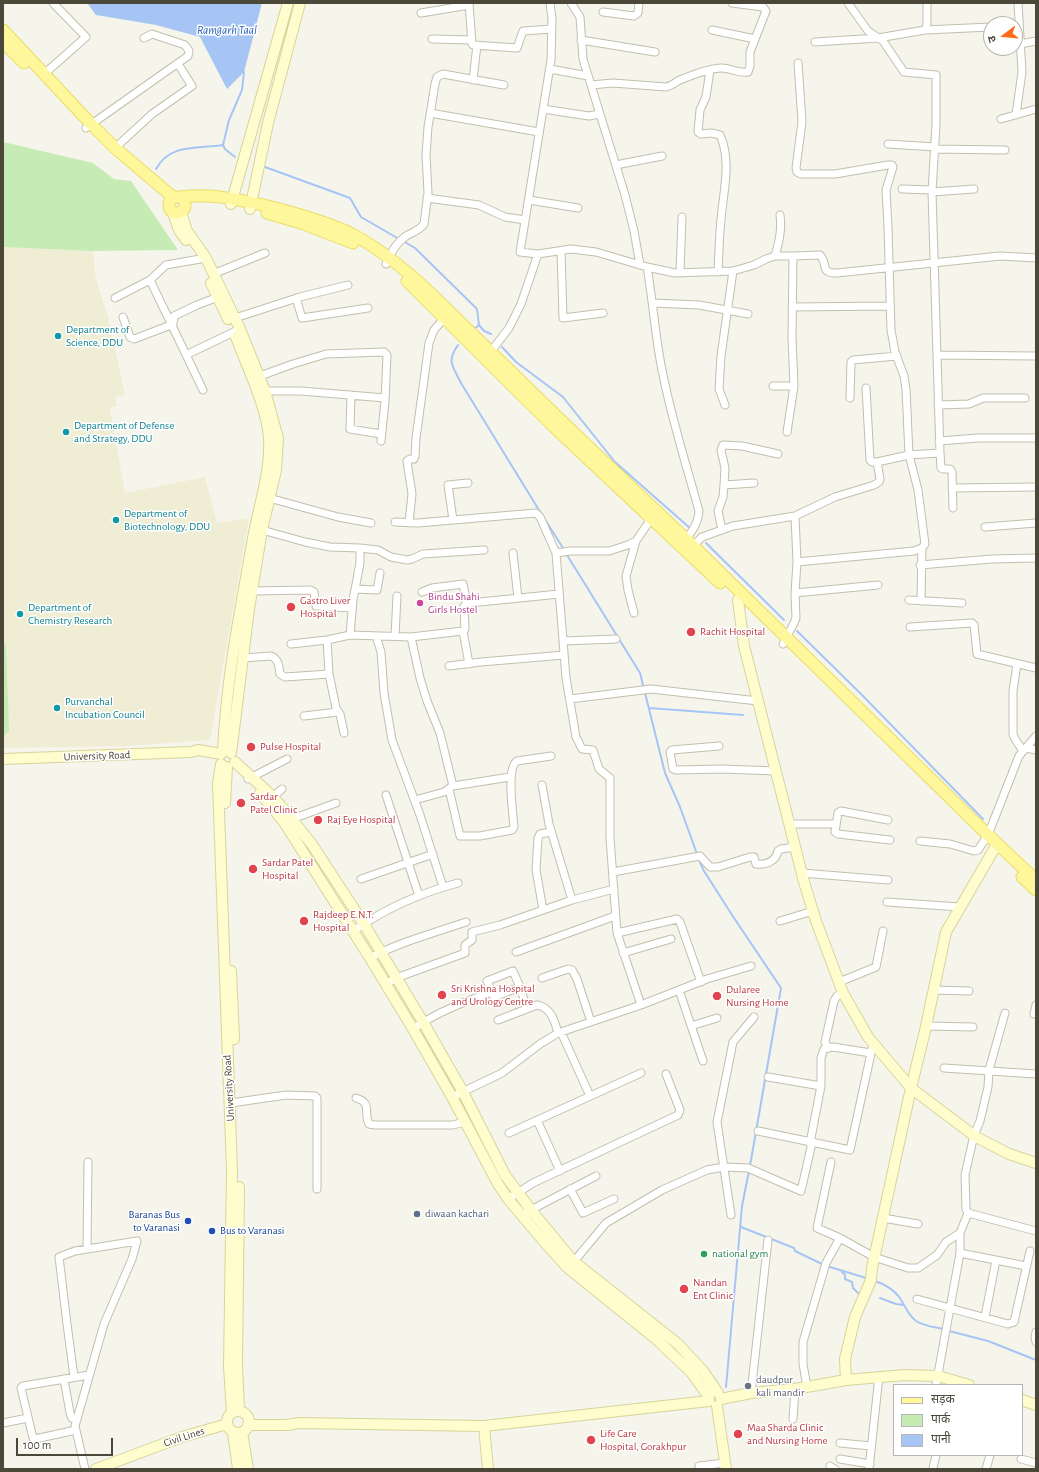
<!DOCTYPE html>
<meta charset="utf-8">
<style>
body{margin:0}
#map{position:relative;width:1039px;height:1472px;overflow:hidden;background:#f6f5ec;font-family:"Alegreya Sans","Noto Sans Devanagari",sans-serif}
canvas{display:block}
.frame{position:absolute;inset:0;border:4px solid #4b4839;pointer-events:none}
.legend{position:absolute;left:893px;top:1384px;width:130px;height:72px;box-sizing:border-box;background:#fff;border:1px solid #b7b6b0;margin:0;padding:5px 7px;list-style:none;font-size:12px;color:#4b4839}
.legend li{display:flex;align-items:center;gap:8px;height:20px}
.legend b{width:20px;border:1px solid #b7b6b0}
.north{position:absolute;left:983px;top:16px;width:40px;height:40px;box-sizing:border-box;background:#fff;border:1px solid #b7b6b0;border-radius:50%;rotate:254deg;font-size:11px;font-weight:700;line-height:16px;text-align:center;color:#4b4839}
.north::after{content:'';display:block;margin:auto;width:14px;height:18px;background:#ff6b1a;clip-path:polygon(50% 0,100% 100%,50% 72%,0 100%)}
.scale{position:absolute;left:16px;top:1438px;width:97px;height:18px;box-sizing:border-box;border:2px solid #4b4839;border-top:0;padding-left:5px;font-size:12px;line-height:14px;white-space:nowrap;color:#4b4839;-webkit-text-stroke:3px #fff;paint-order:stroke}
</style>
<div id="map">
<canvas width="1039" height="1472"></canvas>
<div class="frame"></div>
<ul class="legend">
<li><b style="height:5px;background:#fff79c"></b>सड़क</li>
<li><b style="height:11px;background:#c7ebb4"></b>पार्क</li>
<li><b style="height:11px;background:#a7c5f4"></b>पानी</li>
</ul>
<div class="north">उ</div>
<div class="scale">100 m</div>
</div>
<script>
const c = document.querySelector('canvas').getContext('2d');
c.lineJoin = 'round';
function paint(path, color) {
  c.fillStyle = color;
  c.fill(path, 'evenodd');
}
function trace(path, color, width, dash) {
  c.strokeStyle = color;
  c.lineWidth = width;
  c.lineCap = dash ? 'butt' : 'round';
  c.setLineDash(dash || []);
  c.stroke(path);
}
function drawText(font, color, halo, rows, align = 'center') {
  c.font = font + ' "Alegreya Sans",sans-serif';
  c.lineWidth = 3;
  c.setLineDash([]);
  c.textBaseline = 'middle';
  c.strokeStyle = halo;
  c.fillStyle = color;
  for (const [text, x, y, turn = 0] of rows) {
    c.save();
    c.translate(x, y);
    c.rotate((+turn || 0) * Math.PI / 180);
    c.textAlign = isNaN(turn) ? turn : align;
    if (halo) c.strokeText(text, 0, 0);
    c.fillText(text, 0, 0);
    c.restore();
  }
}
const education = new Path2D(`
 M3,247L93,251L96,279L108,317L125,395L115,397L117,406L110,408L125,493L205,477L217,523L249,518L210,740L125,746L3,748Z`);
const green = new Path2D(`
 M3,142L93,163L114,179L131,181L178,250L93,251L3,247Z
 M3,640L5,643L6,647L9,728V731L3,736Z`);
const water = new Path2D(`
 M87,3H262L244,72L227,89L200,37L156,25L96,15Z`);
const stream = new Path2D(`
 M235,157L225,149L223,145L229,120L242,90L244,72
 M265,167L350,198L361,217L399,239
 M156,169C170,143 198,149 223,145
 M403,241L415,248L477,309L479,325L474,329
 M479,325L484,331L491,334
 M458,345C446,362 453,366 461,383L542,515
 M502,347L516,362L563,397L615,462L691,529
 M544,518L563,548
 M706,543L784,620
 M567,555L640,673L665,773L680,807L697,854
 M797,631L862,695L983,819
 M649,708L743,715
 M698,858L704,871L732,915L781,988L750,1166
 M741,1227L794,1248L795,1251L822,1264
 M830,1267L866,1278
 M842,1272L845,1275V1279L852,1282L853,1288L860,1295
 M875,1281C884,1284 894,1290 900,1298C905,1306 908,1315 916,1321C923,1326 935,1327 943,1329
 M880,1298L896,1304L904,1305
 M949,1331L988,1341L1036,1360
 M726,1387L742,1206L749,1171`);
const street = new Path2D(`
 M469,3L472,44L473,45L517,48L523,31L552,29
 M571,3L580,17L583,59L591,85
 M848,3L868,31L883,41L904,72L936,75V124L932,192L940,453L941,468L943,469H950L952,472L953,508
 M603,12L634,16L638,13L639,3
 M421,13L469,5
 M712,30L755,39
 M925,30L927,24V3
 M432,39L472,40
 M581,40L655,52
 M815,42L878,38L925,30L991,27
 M1020,44L1036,41
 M550,69L588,76
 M710,70L706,97L700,110L698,132L701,134L711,133L720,135C732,161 723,193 721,220C719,237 719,255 718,272
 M44,74L86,37L53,3
 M473,80L477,45
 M543,109L589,116L599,114
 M430,113L539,132
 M1016,115L1022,72L1018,3
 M1001,119L1036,109
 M86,128L188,56L189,51L185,45L152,34L144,38
 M888,144L935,147
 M115,148L152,114L192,86L178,64
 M935,149L1005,150
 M616,165L662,156
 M902,189L932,190
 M932,192L974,189
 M427,198L479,205L505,217L525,220
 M529,200L578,208
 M561,251L563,318L603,313
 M538,254L520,252L551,60L552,19L550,3
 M775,256H793
 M386,264C390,254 397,242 406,236C413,232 420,230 424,224L428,193L426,155L428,127L435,84L437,77L443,74L504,85
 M640,265L634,231L625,195L591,85L613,83L666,87C672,86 675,82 680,80C692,75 707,69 720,68C729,67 738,74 748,72L750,66V52L766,11L763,7L732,3
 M647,267L675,273L733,271L754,265L766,259L775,256C779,242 782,230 780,215
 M680,272L682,217
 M213,274L265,253
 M150,280L203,390
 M115,298L150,280L166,265L206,258
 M296,298L302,318L368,308
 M653,303L699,305L748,314
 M792,307L890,306
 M123,317L130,337L134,339L171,325L173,324L174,316L197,305L221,296
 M235,318L300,297L348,285
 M489,354L509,328L521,304L538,254L571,249L596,252L647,267C653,301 655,336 662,370C671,417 686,464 699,511C698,524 692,532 683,542
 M186,355L240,329
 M937,355L1036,356
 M260,376L293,364L326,354L384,352L387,355L385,401L381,441
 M773,386H794L792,337L793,256L820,255C829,265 819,273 837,273L1000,256L1036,258
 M866,388L870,460L872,462H877
 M265,391H301L385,398
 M351,395L350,429L381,434
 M850,398L851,362L853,360L897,356
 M725,405L719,389L721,356L733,271
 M938,405L969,404L983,398H1025
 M787,432L794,386
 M939,441L978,438H1036
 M724,485L754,483
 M952,488L1036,487
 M269,498L338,517L371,523
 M795,516L797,562L795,593
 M453,520L448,485L468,483
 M395,522L418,523L536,513L540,517L556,553
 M409,523L412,494L407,461L410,459H414L415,456L416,438L429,343L434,330L446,316
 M985,527L1036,523
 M262,530L305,542L330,547L360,548V563L353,600L350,635
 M722,530L718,511L723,497L724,485L725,468L721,450L723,445L742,446L778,454
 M360,548L378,550L391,557L407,560L412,559L423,554L484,550
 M690,549L702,537L733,526L795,516L835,497L874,485L879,482L880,479L877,462L909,455L940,453
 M513,553L518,598
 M797,562L914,551L922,548L925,544L918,490L909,455L906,389L904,376L895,352L891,330L888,227L886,190L893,167L892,165H888L835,174H801L797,172L796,168L802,122L798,63
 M920,565L992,559L1036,558
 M355,589L377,590L380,573
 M252,591L310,590L314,592L316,606L352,608
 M422,592L432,588L463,584L467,604
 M909,600L962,603
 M921,601L922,548
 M634,613L628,590L626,576L636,541
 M910,627L972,623L974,625L977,654L1036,668
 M376,636L381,652L384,693L392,740L420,815L443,887
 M395,636L397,596
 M411,637L420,678L427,701L440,733L453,786L510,777
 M327,640L329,674L336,708L340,714L344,733
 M563,641L616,639
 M291,644L327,640L350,635L411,637L463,631
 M783,644L794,623L796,618L795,593L878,585
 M243,658L271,656C279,659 279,667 280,674L285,677L329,674
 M469,664L463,631L465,629L464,606L470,603L559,594
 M1017,664L1013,691V734L1015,739L1023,751
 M449,666L481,662L564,655
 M570,699L651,689L758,701
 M304,716L338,712
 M719,746L672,750L670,752L673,769L676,770L722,769L776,771
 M1026,748L1036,750
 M248,779L287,759
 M542,785L549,824L572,900
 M449,789L460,836H480L512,830L514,827C513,813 506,768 517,761L551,756
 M386,795L419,896
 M270,799L282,789
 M415,800L444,792L451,787
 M289,820L336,803
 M888,820L841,811L838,813L835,832L838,834L890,840
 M790,824H836
 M920,841L950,844L974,851L978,850L988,835L1019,756L1036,736
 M613,872L700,856L710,867H718L750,857H754L756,864C767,865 776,861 778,851L781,849L795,847
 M802,873L888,880
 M361,879L433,854
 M887,902L960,907
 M543,910L536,870L538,838L540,834L551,832
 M780,921L813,911
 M353,931C385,909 420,893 458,883
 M617,933L677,919L680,922L701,982
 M516,952L615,916
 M623,953L671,939
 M370,958C400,942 434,933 466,922
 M513,971L520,987L494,997L487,981Z
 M542,978L568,969L572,970L577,979L591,1022
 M839,982L876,967L883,931
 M386,984L396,978L465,953V945L472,940V932L500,925L572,900L614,889
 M520,987L527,1009
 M679,990L703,1061
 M934,990L969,991
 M641,1005L617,933L610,838V778L599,769L593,750L582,749L576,737L566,678L556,553L570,551H609L628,545L636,541L653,516
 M1005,1013L989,1070L988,1087L980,1121L974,1135L965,1175L966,1209L968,1213L1036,1231
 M1034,1014L1036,1005
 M498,1020L537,1005C551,1007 555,1022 558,1033
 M691,1026L717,1018
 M926,1026L973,1027
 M413,1029C437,1012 464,1002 492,992
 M561,1032L590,1096
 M828,1047L825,1042L834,1001L837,996L843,993
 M944,1068L1036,1074
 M768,1077L821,1086
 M452,1097L502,1073L540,1044L558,1033L641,1005L707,979L751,966
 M356,1098C373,1103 363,1113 369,1124L375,1125H453L465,1122
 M231,1103L286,1095L315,1096L317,1098V1189
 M537,1120L560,1171
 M758,1131L850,1150L873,1044
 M509,1133L641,1073
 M810,1143L821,1086V1058L824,1049L833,1047L871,1053
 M831,1162L817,1228L840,1238L874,1257L908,1268H918L937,1255L946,1242L960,1233
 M570,1189L583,1213L614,1199
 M508,1199L533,1183L678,1115L680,1110L666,1074
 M527,1212L596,1176
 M731,1215L717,1122L733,1042L754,1017
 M883,1218L918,1224
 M87,1249L88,1162
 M960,1253L1026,1266
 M571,1265L606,1223L662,1190L707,1170L724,1167L748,1168L801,1191L812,1143
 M917,1299L1008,1324L1014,1322L1030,1251
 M985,1317L996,1260
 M1036,1332L1035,1338L1036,1342
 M74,1377L67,1324L59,1257L75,1251L137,1241L132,1259L104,1324L75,1426L85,1469
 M64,1379L70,1413L72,1418L77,1420
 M936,1385L960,1253V1233L968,1213
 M807,1387L803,1364V1342L826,1263L840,1238
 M751,1393L768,1240
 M793,1419L795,1389
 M3,1423L28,1418
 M76,1430L35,1439L33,1438L21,1388L23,1386L89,1375
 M840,1443L871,1446
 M840,1459L870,1464
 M1021,1459L1036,1463
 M699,1466L725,1463
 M830,1466L835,1469
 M933,1468L936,1455
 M869,1469L879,1376
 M986,1469L990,1455`);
const secondary = new Path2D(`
 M231,204L288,3
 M250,209L268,123L300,3
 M181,212L187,231L206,258L240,329L265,391L278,438L276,470L262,530L249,609L231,753
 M173,213L179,230L186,240
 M211,283L228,319
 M742,595L738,600L744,646L804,882L816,921L843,993L868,1037L911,1088L976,1137L1009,1154L1036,1163
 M223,752C226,679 241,606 254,533C260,502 271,470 269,438C267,407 247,367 236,337
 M3,759L191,752L198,750L221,754
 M235,762L272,796L281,806L311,843L364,924L423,1022L463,1092L505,1175L531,1210L573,1261L678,1344L703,1371L718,1393
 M221,764L218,784L232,1170L229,1366L232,1413
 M260,793L284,822L370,958L413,1029L452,1097L498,1184L508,1199L546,1244L568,1268L655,1338L691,1372L709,1397
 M225,803L227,767
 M231,971L234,1039
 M239,1187L237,1365L239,1411
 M846,1380L845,1359L855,1317L871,1280L872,1268L911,1088L925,1031L946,932L997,844
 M721,1399L751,1393L795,1389L846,1380L905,1375L938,1376L969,1385
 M1022,1400L1036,1405
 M717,1406L726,1469
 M227 1422a11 11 0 1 1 22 0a11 11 0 1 1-22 0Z
 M248,1425H287L299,1423L484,1426L709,1401
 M484,1426L488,1469
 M233,1432L238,1469
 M242,1432L248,1469
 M96,1469L182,1437L227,1424`);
const primary = new Path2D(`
 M3,30L91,124L115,148L173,197
 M3,42L24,63
 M169 205a8 8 0 1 1 16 0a8 8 0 1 1-16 0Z
 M180,197C211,193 234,199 264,205C292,212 321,220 348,232C376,246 401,266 424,287L576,435L686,539L988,835L1036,880
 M267,213L304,224L353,243
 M407,281L554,427L720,583
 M1022,877L1036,890`);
const markers = [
 [58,336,4,"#0f9aa8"],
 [66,432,4,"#0f9aa8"],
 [116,520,4,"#0f9aa8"],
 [420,603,4,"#d1479c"],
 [291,607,5,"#e0444e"],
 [20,614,4,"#0f9aa8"],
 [691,632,5,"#e0444e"],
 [57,708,4,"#0f9aa8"],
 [251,747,5,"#e0444e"],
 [241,803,5,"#e0444e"],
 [318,820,5,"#e0444e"],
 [253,869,5,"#e0444e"],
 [304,921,5,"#e0444e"],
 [442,995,5,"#e0444e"],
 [717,996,5,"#e0444e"],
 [417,1214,4,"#5c6f8a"],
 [188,1221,4,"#1a4fb4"],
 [212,1231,4,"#1a4fb4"],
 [704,1254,4,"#2e9e5b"],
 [684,1289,5,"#e0444e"],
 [748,1386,4,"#6b7280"],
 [738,1434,5,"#e0444e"],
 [591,1440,5,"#e0444e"]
];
const cultureNames = [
 ["Department of",66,330],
 ["Science, DDU",66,343],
 ["Department of Defense",74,426],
 ["and Strategy, DDU",74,439],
 ["Department of",124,514],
 ["Biotechnology, DDU",124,527],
 ["Department of",28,608],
 ["Chemistry Research",28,621],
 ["Purvanchal",65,702],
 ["Incubation Council",65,715]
];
const hotelNames = [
 ["Bindu Shahi",428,597],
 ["Girls Hostel",428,610]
];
const healthNames = [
 ["Gastro Liver",300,601],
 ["Hospital",300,614],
 ["Rachit Hospital",700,632],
 ["Pulse Hospital",260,747],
 ["Sardar",250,797],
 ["Patel Clinic",250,810],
 ["Raj Eye Hospital",327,820],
 ["Sardar Patel",262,863],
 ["Hospital",262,876],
 ["Rajdeep E.N.T.",313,915],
 ["Hospital",313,928],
 ["Sri Krishna Hospital",451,989],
 ["and Urology Centre",451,1002],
 ["Dularee",726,990],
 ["Nursing Home",726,1003],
 ["Nandan",693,1283],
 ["Ent Clinic",693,1296],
 ["Maa Sharda Clinic",747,1428],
 ["and Nursing Home",747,1441],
 ["Life Care",600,1434],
 ["Hospital, Gorakhpur",600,1447]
];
const streetNames = [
 ["University Road",97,756,-2],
 ["University Road",229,1088,-93],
 ["Civil Lines",184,1437,-18]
];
const serviceNames = [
 ["diwaan kachari",425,1214]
];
const transitNames = [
 ["Baranas Bus",180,1215],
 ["to Varanasi",180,1228],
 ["Bus to Varanasi",220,1231,"left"]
];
const leisureNames = [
 ["national gym",712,1254]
];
const worshipNames = [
 ["daudpur",756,1380],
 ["kali mandir",756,1393]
];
const waterNames = [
 ["Ramgarh Taal",227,30]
];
paint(education, '#f0edd5');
paint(green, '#c7ebb4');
paint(water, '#a7c5f4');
trace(stream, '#a7c5f4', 2);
trace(street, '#c2bfad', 9);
trace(secondary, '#d7d49b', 12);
trace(primary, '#e9dc67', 13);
trace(street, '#fff', 7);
trace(secondary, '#fffdcd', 10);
trace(primary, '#fff79c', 11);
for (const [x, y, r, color] of markers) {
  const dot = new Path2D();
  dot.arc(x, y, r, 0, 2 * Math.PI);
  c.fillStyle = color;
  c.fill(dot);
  trace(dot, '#fff', 1.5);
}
drawText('11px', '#0d838f', '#fff', cultureNames, 'left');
drawText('11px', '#b23c85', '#fff', hotelNames, 'left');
drawText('11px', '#be3a42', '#fff', healthNames, 'left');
drawText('11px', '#4b4839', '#fff', streetNames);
drawText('11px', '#4e5e75', '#fff', serviceNames, 'left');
drawText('11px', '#164399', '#fff', transitNames, 'right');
drawText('11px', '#27864d', '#fff', leisureNames, 'left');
drawText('11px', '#5b616d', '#fff', worshipNames, 'left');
drawText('italic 12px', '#2c62bd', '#fff', waterNames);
</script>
